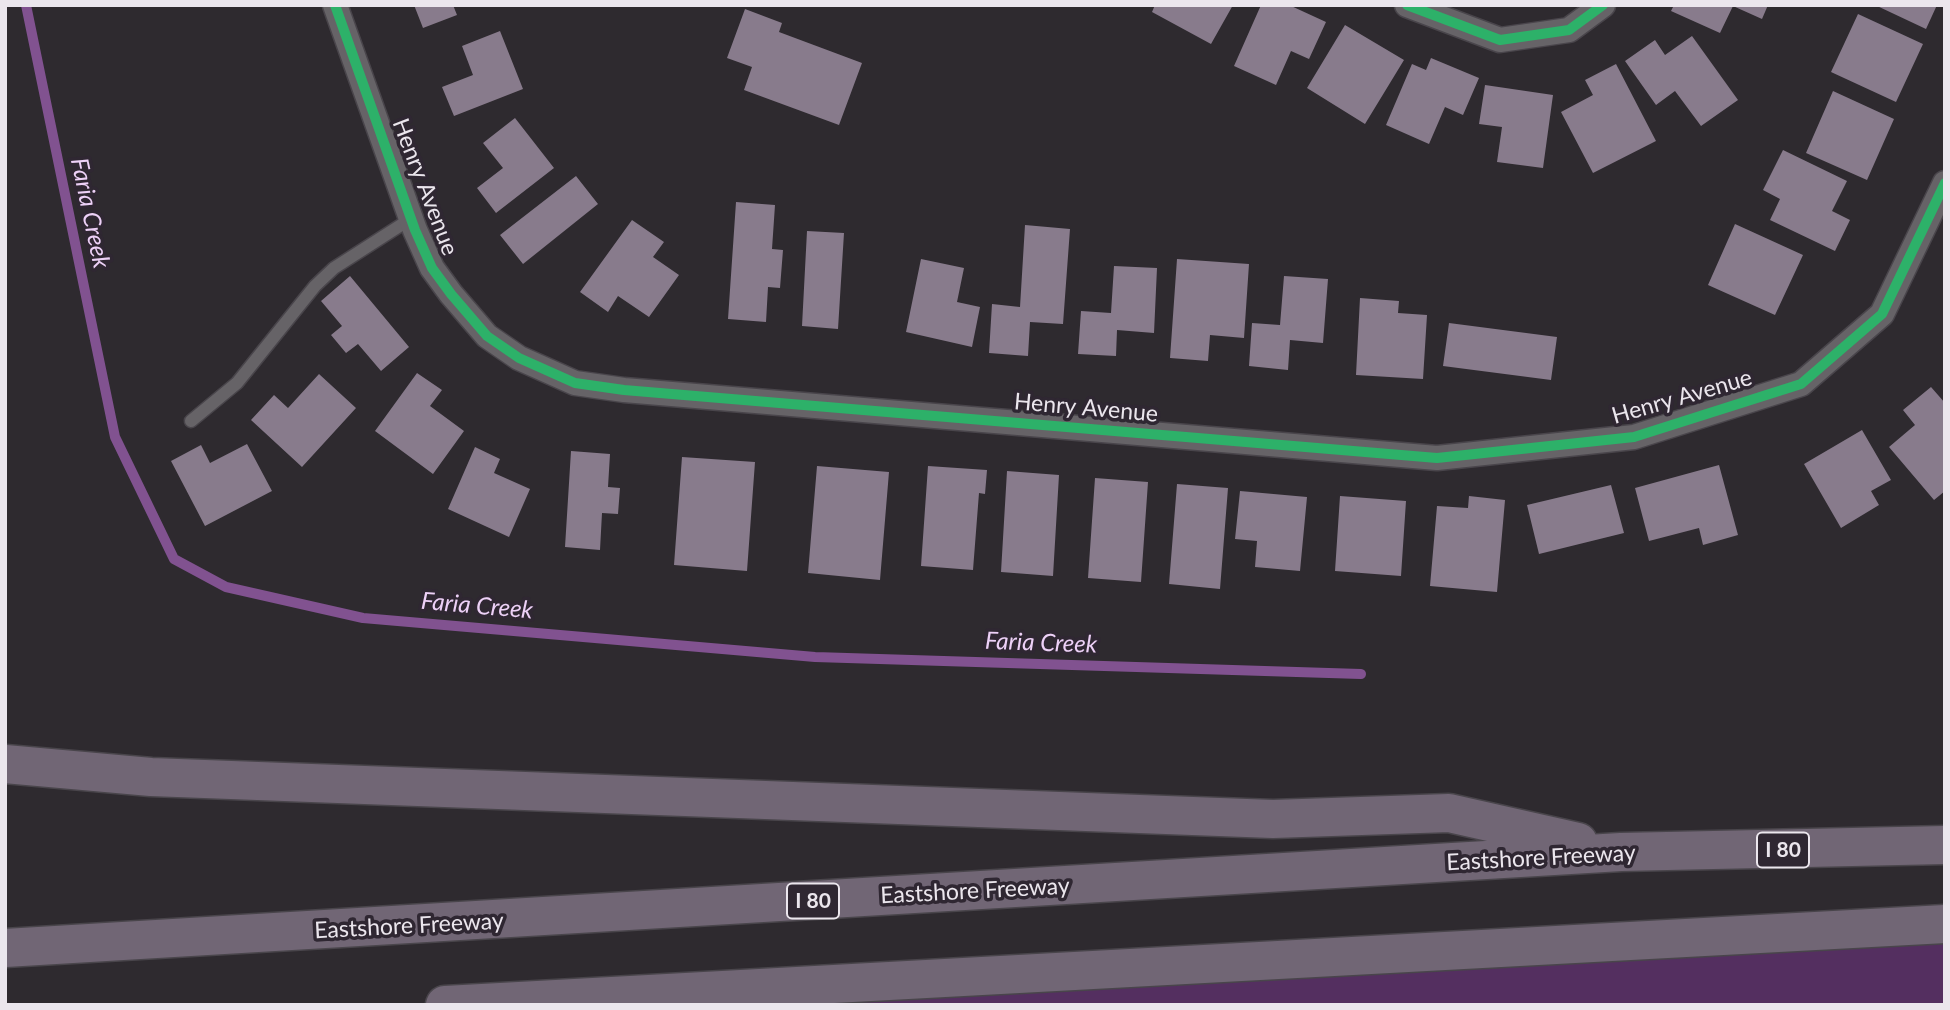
<!DOCTYPE html>
<style>
body{margin:0}
#map{position:relative;width:1950px;height:1010px;overflow:hidden;background:#2e2a2f;font-family:Lato,sans-serif}
canvas{display:block}
.frame{position:absolute;inset:0;border:7px solid #ebe6ed;pointer-events:none}
</style>
<div id="map">
<canvas width="1950" height="1010"></canvas>
<div class="frame"></div>
</div>
<script>
const c = document.querySelector('canvas').getContext('2d');
c.lineJoin = 'round';
function paint(path, color) {
  c.fillStyle = color;
  c.fill(path, 'evenodd');
}
function trace(path, color, width, dash) {
  c.strokeStyle = color;
  c.lineWidth = width;
  c.lineCap = dash ? 'butt' : 'round';
  c.setLineDash(dash || []);
  c.stroke(path);
}
function drawText(font, color, halo, rows, align = 'center') {
  c.font = font + ' Lato,sans-serif';
  c.lineWidth = 7;
  c.setLineDash([]);
  c.textBaseline = 'middle';
  c.strokeStyle = halo;
  c.fillStyle = color;
  for (const [text, x, y, turn = 0] of rows) {
    c.save();
    c.translate(x, y);
    c.rotate((+turn || 0) * Math.PI / 180);
    c.textAlign = isNaN(turn) ? turn : align;
    if (halo) c.strokeText(text, 0, 0);
    c.fillText(text, 0, 0);
    c.restore();
  }
}
const green = new Path2D(`
 M1945,924V1005H820L1057,971Z`);
const stream = new Path2D(`
 M26,5L115,437L174,559L226,587L363,618L815,657L1361,674`);
const building = new Path2D(`
 M414,5H453L457,15L423,28Z
 M1155,5H1233L1211,44L1152,12Z
 M1261,5H1289L1326,22L1309,59L1291,51L1276,85L1234,66Z
 M1674,5H1768L1762,19L1733,6L1720,33L1671,11Z
 M1875,5H1937L1926,29Z
 M745,9L782,23L779,32L862,63L839,125L744,90L752,67L727,58Z
 M1858,14L1923,44L1896,102L1831,72Z
 M1345,25L1404,60L1365,124L1307,88Z
 M500,31L523,89L454,116L442,87L473,75L462,46Z
 M1692,36L1738,100L1701,126L1675,91L1656,105L1625,61L1655,40L1665,55Z
 M1431,58L1479,78L1463,115L1445,107L1429,144L1386,125L1412,64L1426,70Z
 M1616,64L1656,141L1593,173L1561,112L1593,95L1585,80Z
 M1485,85L1553,95L1543,168L1497,162L1502,127L1479,124Z
 M1833,91L1894,119L1867,180L1806,153Z
 M515,118L554,168L496,213L477,188L503,168L483,143Z
 M1783,150L1847,181L1832,211L1850,220L1835,251L1770,220L1780,199L1763,190Z
 M576,176L598,204L523,264L500,235Z
 M736,202L775,205L772,249L783,250L780,288L768,287L766,322L728,319Z
 M632,220L664,242L653,257L679,275L649,317L618,296L608,312L580,292Z
 M1735,224L1803,255L1775,315L1708,285Z
 M1025,225L1070,229L1063,324L1030,322L1028,356L989,353L992,304L1020,307Z
 M807,231L844,233L838,329L802,326Z
 M921,259L964,268L957,302L980,307L972,347L906,332Z
 M1177,259L1249,264L1244,338L1210,335L1208,361L1170,358Z
 M1114,266L1157,268L1154,333L1117,330L1116,356L1078,354L1081,311L1111,313Z
 M350,276L409,347L381,371L358,344L346,353L331,335L342,326L321,301Z
 M1284,276L1328,279L1323,343L1290,340L1288,370L1249,366L1252,323L1280,325Z
 M1360,298L1399,301L1398,313L1427,315L1423,379L1356,375Z
 M1449,323L1557,337L1551,380L1443,366Z
 M417,373L442,390L430,406L464,431L433,474L375,431Z
 M319,374L356,408L302,467L251,420L274,395L288,408Z
 M1931,387L1945,403V491L1934,500L1889,447L1915,425L1903,410Z
 M1862,430L1891,480L1871,491L1879,505L1841,528L1804,464Z
 M247,444L272,491L205,526L171,461L201,445L210,463Z
 M475,447L500,459L494,473L530,489L509,537L448,509Z
 M571,451L610,454L608,487L620,488L618,514L602,513L600,550L565,547Z
 M682,457L755,462L747,571L674,565Z
 M1719,465L1738,535L1703,545L1699,528L1649,541L1635,488Z
 M817,466L889,472L880,580L808,573Z
 M928,466L987,470L985,494L979,493L973,570L921,566Z
 M1007,471L1059,475L1053,576L1001,572Z
 M1095,478L1148,482L1141,582L1088,578Z
 M1177,484L1228,488L1220,589L1169,584Z
 M1611,485L1624,533L1539,554L1527,505Z
 M1240,491L1307,497L1300,571L1255,567L1257,541L1235,539Z
 M1340,496L1406,501L1401,576L1335,571Z
 M1469,496L1505,500L1497,592L1430,586L1437,506L1468,508Z`);
const lane = new Path2D(`
 M191,421L237,383L315,286L334,268L412,218`);
const street = new Path2D(`
 M335,5L415,230L432,268L451,294L487,336L519,358L575,383L624,390L1437,458L1634,437L1801,384L1882,314L1945,183
 M1407,5L1500,40L1569,30L1603,5`);
const highway = new Path2D(`
 M5,764L151,777L1273,819L1449,813L1578,842
 M5,948L1621,852L1945,845
 M445,1005L1945,924`);
const cycleway = new Path2D(`
 M335,5L415,230L432,268L451,294L487,336L519,358L575,383L624,390L1437,458L1634,437L1801,384L1882,314L1945,183
 M1407,5L1500,40L1569,30L1603,5`);
const shields = [
 [1783,850,52],
 [813,901,52]
];
const shieldNames = [
 ["I 80",1783,850],
 ["I 80",813,901]
];
const streetNames = [
 ["Henry Avenue",425,187,69],
 ["Henry Avenue",1682,397,-16],
 ["Henry Avenue",1086,408,5],
 ["Eastshore Freeway",1541,858,-3],
 ["Eastshore Freeway",975,891,-3],
 ["Eastshore Freeway",409,926,-3]
];
const waterNames = [
 ["Faria Creek",90,213,78],
 ["Faria Creek",477,606,5],
 ["Faria Creek",1041,643,2]
];
paint(green, '#542f60');
trace(stream, '#815290', 10);
paint(building, '#887b8c');
trace(lane, '#49454b', 15);
trace(street, '#49454b', 27);
trace(highway, '#49454b', 41);
trace(lane, '#666367', 12);
trace(street, '#666367', 24);
trace(highway, '#716675', 38);
trace(cycleway, '#2db169', 10);
for (const [x, y, w] of shields) {
  const box = new Path2D();
  box.roundRect(x - w / 2, y - 17.5, w, 35, 5);
  c.fillStyle = '#2f2732';
  c.fill(box);
  trace(box, '#ebe6ed', 2);
}
drawText('bold 21px', '#ebe6ed', null, shieldNames);
drawText('23px', '#ebe6ed', '#2f2732', streetNames);
drawText('italic 24px', '#edd1f7', '#2f2732', waterNames);
</script>
